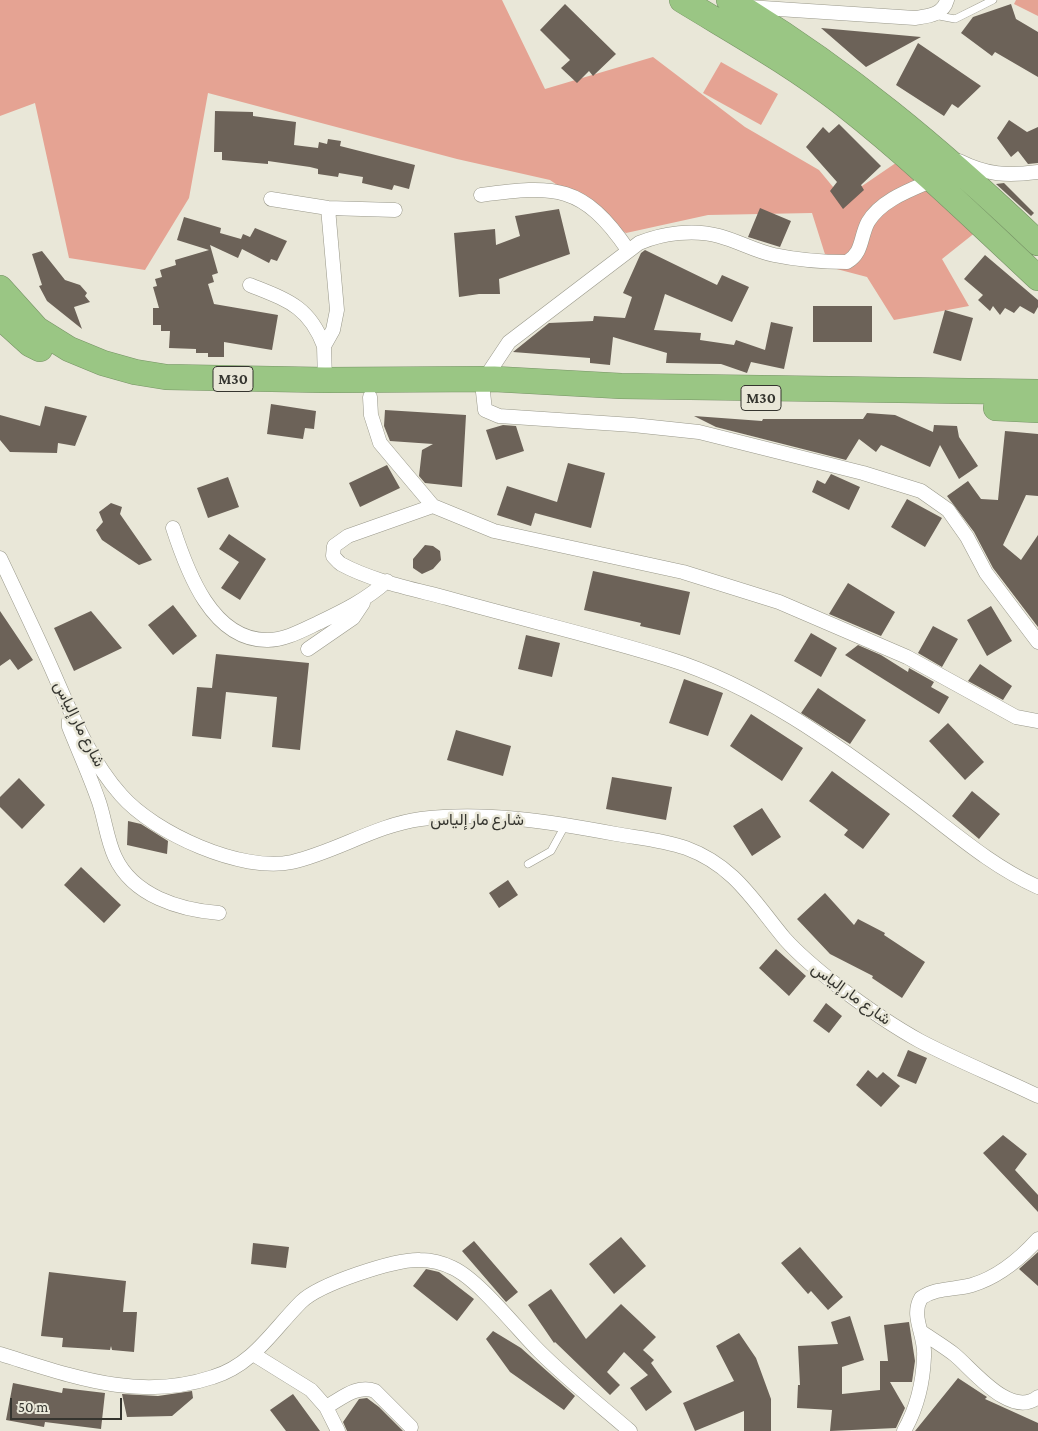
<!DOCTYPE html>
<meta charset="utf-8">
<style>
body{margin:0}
#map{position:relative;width:1038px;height:1431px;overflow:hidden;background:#e9e7d8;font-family:"Crimson Pro",serif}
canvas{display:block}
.scale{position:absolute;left:10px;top:1398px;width:112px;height:22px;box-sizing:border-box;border:2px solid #35352f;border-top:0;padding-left:6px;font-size:15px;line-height:18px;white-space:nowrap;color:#35352f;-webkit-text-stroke:4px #e9e7d8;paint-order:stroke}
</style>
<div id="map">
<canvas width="1038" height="1431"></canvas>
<div class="scale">50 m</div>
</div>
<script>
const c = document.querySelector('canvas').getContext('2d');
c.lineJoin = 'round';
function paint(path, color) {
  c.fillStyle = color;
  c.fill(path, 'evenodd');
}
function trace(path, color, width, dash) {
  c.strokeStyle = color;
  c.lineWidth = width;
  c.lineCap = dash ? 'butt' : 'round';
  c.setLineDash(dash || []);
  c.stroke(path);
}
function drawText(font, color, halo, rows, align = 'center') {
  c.font = font + ' "Crimson Pro",Vazirmatn,serif';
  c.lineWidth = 5;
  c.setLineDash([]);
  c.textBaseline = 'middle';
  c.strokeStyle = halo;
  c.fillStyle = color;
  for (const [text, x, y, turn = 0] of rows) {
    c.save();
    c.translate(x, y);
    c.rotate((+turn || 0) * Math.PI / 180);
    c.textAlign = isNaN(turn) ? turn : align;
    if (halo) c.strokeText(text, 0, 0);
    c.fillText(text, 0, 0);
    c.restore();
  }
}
const green = new Path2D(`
 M0,0H502L545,89L653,57L745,127L819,170L843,199L906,156L986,224L942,259L969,306L894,320L867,277L829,267L812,213L708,215L626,233L550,180L457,159L208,93L189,198L145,270L69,258L35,103L0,116Z
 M1016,0H1038V16L1014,4Z
 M721,62L778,94L761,125L703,93Z`);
const building = new Path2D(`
 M565,4L616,54L593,76L589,71L577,83L561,68L570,60L540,30Z
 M1011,4L1016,19L1038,32V77L995,52L992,56L961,33L973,17Z
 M821,28L921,37L866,67Z
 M918,43L981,86L958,108L952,104L944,116L896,85Z
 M215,111L253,112V116L296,122L294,145L318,148L319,142L327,144L328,139L341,141L340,146L415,165L409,189L394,185L392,190L362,183L363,177L339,173L338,177L318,174V169L310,167L268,161V164L222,160V152H214Z
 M1009,120L1027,132L1038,127V163L1028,164L1018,151L1011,157L997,138Z
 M839,124L881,166L861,185L864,190L843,209L830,191L837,182L806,147L823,127L829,133Z
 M1004,183L1034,213L1031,216L996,184Z
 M760,208L791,221L780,247L748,237Z
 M559,209L570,254L499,279L500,294H479L459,297L454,233L495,229L496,245L520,236L515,216Z
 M184,217L221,228L220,233L241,239L243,234L250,237L255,228L287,241L277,261L271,259L269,263L242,249L238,258L210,245L218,273L212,275L214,282L208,284L214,304L278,315L272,350L224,342V357H208V353H196V349L169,348L170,331H161V325H153V308H159L153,287L157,286L155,279L162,277L160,270L176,265L175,260L209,250L177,240Z
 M645,250L717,285L722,275L749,287L732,322L665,294L654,330L701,333L700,340L734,345L736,340L765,350L771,322L793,327L784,369L751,362L747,373L721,364L666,363L667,353L613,337L610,365L590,363V358L513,352L549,323L593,321L594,316L625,318L632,297L623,293L641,253Z
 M42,251L65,280L80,285L87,293L85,296L90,302L74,307L82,329L47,301L39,286L42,285L32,254Z
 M985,255L1038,300V307L1034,314L1020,306L1014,313L1005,308L1000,315L993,306L990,311L978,300L983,295L964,279Z
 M813,306H872V342H813Z
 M945,310L973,318L961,361L933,353Z
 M271,404L316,411L314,429L305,428L303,439L267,434Z
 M45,406L87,416L75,446L58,443L57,453L10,452L0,440V415L40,426Z
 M385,410L466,415L462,487L425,483L419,476L422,450L433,444L390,441L384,426Z
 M867,413L895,415L933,432L934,425L957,426L959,437L978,466L959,479L940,445L930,467L881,445L876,452L859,439L846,460L716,427L694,416L762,421L763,419H863Z
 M503,425L516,426L524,451L496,460L486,430Z
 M1005,431L1038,434V496L1026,495L1003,545L1021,560L1038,535V627L993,568L974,532L947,496L968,481L981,499L998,500Z
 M568,463L605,473L591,528L535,513L531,526L497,515L507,486L557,502Z
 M387,465L400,488L360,507L349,483Z
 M831,474L860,487L849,510L812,492L817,480L825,484Z
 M228,477L239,507L208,518L197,488Z
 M907,499L942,518L925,547L891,527Z
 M111,503L122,507L120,514L152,560L139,565L102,540L96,530L103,522L99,512Z
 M229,534L266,559L240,600L221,588L239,562L219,549Z
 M425,545L433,546L440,551L441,560L433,569L422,574L413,568V559Z
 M593,571L690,592L680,635L640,626L641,623L584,610Z
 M848,583L895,612L881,636L829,614Z
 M173,605L197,636L173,655L148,625Z
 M991,606L1012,641L987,656L967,620Z
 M0,611L33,660L18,670L10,659L0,666Z
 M91,611L122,648L74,671L54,628Z
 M933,626L958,639L942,667L918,653Z
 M811,633L837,648L821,677L794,661Z
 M526,635L560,643L552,677L518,669Z
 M858,645L881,655L908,672L909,668L934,682L931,687L949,697L939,714L845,655Z
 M216,654L309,663L300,750L272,747L277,697L226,692L221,739L192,736L197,687L212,688Z
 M980,664L1012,686L1003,700L968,681Z
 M684,679L723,693L708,736L669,723Z
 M818,688L866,720L850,744L801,713Z
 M751,714L803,748L782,781L730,746Z
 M948,723L984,762L965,780L929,741Z
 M456,730L511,746L503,776L447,760Z
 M832,771L890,814L863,849L844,835L848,830L809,801Z
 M612,777L672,787L666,820L606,809Z
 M19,778L45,805L22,829L0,807V797Z
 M972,791L1000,814L979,839L952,816Z
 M762,808L781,837L752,856L733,826Z
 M128,821L141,824L168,841L167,854L127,845Z
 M81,867L121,905L104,923L64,885Z
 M508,880L518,895L499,908L489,893Z
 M825,893L854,925L858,919L885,933L884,935L925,962L902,998L872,978L873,976L830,954L797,919Z
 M776,949L806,976L789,996L759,968Z
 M826,1003L842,1016L829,1033L813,1021Z
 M908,1050L927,1058L916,1084L897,1076Z
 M868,1070L877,1078L883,1072L900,1086L881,1107L856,1085Z
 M1003,1135L1027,1154L1015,1170L1038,1195V1212L983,1153Z
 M621,1237L646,1266L614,1294L589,1264Z
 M474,1241L518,1292L506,1302L462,1251Z
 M253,1243L289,1247L286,1268L251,1264Z
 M800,1247L843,1297L828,1310L811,1291L808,1294L781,1263Z
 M1038,1252V1286L1019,1269Z
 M426,1269L439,1272L474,1299L457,1321L413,1286Z
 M49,1272L126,1281L123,1312H137L134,1352L112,1350L111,1346L110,1350L62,1347L63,1338L41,1336Z
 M551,1289L586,1339L621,1304L656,1337L643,1350L654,1360L651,1363L672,1392L646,1411L630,1388L648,1375L624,1352L607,1372L620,1385L610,1395L555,1342L554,1343L528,1305Z
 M850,1316L864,1360L842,1367V1394L880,1390V1361H888L884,1325L909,1322L915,1361L912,1382H890L905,1408L896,1428L830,1431L832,1410L797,1408L798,1385H800L798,1346L838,1344L831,1322Z
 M493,1331L521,1348L575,1396L564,1410L510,1372L486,1339Z
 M739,1333L756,1358L771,1399V1431H744V1411L695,1431L683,1403L734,1381L716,1346Z
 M958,1378L987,1397L985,1399L1038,1423V1431H915Z
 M13,1383L62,1393L63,1388L105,1393L101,1429L45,1422L44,1427L6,1420Z
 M192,1391L193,1398L172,1416L127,1417L122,1394L158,1396Z
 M293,1394L320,1431H286L270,1410Z
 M367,1398L379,1407L403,1431H347L343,1422L359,1399Z`);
const service = new Path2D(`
 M934,15L955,19L993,0
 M528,864L551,851L562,831L558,824`);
const minor = new Path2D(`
 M748,7L915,18C928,16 943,15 947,0
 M959,161C987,175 1007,176 1038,172
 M481,195C555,185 583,184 628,250
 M271,199L328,208L395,210
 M250,285C287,300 309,306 324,346
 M494,379L491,369L509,342L639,243C663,233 694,229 719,236C738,241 755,251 774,255C798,260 822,262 847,262C863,253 860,237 868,222C881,200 910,190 933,180
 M325,380L324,346L333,330L337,310L328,208
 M483,392L485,410L499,416L633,425L699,432L863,473L921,491L948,510L967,537L986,573L1038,642
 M370,397L371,415L380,443L433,506L494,531L683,572L779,602L907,657L1016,717L1038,721
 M433,506L348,536L334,546L333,556C336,559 338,562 341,564C372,581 413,589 447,598C521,619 596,636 669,659C756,686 835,743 908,798C950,829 989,865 1038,887
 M173,528C187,571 212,641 268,640C285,640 303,630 318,623C343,611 366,600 387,581
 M0,558C17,594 34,629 50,665C70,710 88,758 121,795C154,833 242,873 292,862C336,852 376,825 421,819C486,811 552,822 616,834C639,838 663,840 686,848C735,866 754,902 785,939C801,957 820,972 839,987C864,1006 891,1025 920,1041C958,1061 999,1077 1038,1096
 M308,649L353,618L363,603
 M69,720V727C79,752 90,776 99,802C105,820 107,840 115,857C133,896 180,910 219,913
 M923,1333C933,1340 945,1347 955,1355C973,1370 1011,1419 1038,1397
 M0,1354C72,1376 138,1402 213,1377C253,1365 273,1330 301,1302C319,1284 395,1259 420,1260C432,1260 443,1263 453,1268C479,1280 517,1329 539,1351C568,1380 600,1405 630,1431
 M253,1354L311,1390L326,1407L338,1431
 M326,1407C341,1399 357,1384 375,1391L411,1427
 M904,1431C917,1408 923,1384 924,1357C926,1335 910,1317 921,1298C937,1287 955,1290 972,1285C999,1277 1020,1259 1038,1239`);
const motorway = new Path2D(`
 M682,0C736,33 792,64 842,103C911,157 974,218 1038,278
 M729,0C842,67 943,152 1038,243
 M0,288L37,329L69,349L103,363L135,372L166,377L325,380L494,379L621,386L1038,392
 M0,317L30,344L40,349
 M996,408L1038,410`);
const shields = [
 [233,379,40],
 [761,398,40]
];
const shieldNames = [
 ["M30",233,379],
 ["M30",761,398]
];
const streetNames = [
 ["شارع مار إلياس",79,724,63],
 ["شارع مار إلياس",477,820],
 ["شارع مار إلياس",851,994,36]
];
paint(green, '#e5a393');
paint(building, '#6c6258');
trace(service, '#99988a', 8);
trace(minor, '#99988a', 15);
trace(motorway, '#779366', 26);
trace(service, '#fff', 7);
trace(minor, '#fff', 14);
trace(motorway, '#9ac684', 25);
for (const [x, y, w] of shields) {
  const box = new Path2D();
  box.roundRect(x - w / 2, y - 12.5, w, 25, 4);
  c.fillStyle = '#e9e7d8';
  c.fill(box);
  trace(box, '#35352f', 1);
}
drawText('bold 15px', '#35352f', null, shieldNames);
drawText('16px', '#35352f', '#e9e7d8', streetNames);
</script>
